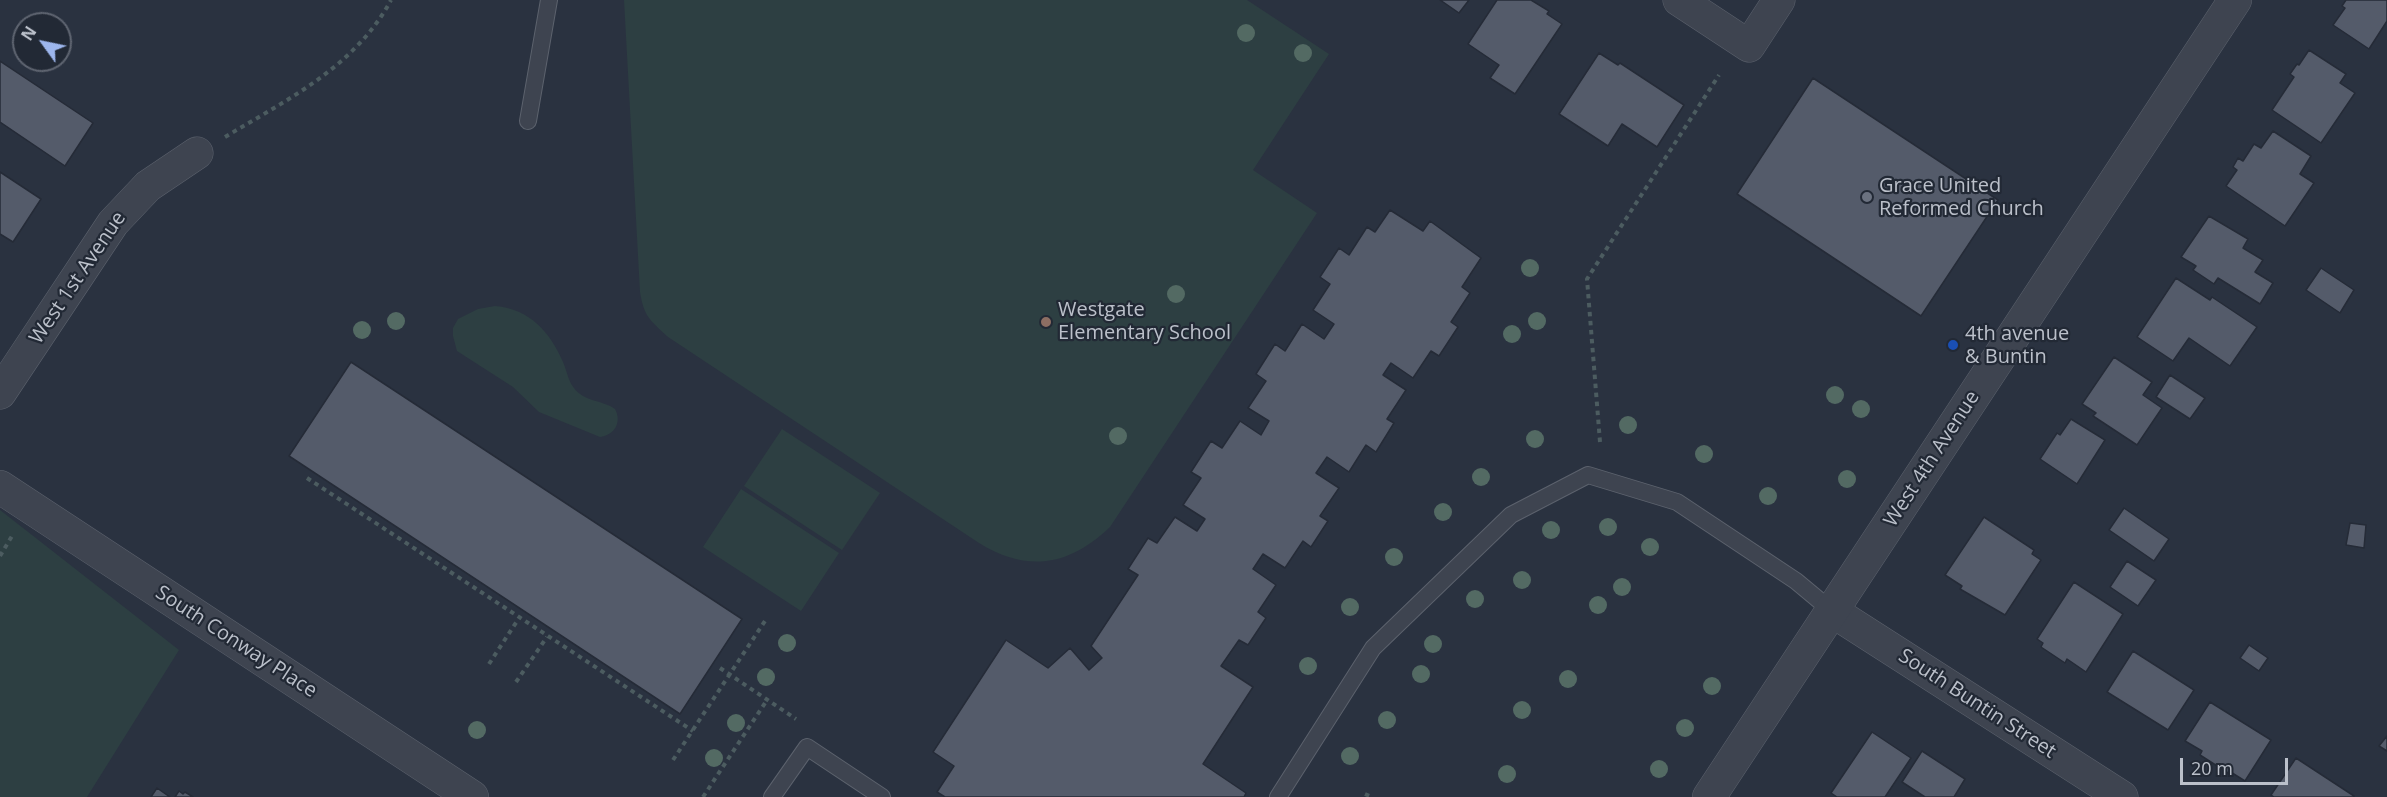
<!DOCTYPE html>
<style>
body{margin:0}
#map{position:relative;width:2387px;height:797px;overflow:hidden;background:#2a3240;font-family:"Open Sans",sans-serif}
canvas{display:block}
.north{position:absolute;left:12px;top:12px;width:60px;height:60px;box-sizing:border-box;background:#222935;border:2px solid #5f6571;border-radius:50%;rotate:303deg;font-size:16px;font-weight:700;line-height:24px;text-align:center;color:#bbc0ca}
.north::after{content:'';display:block;margin:auto;width:21px;height:27px;background:#9db6ed;clip-path:polygon(50% 0,100% 100%,50% 72%,0 100%)}
.scale{position:absolute;left:2180px;top:758px;width:108px;height:27px;box-sizing:border-box;border:3px solid #bbc0ca;border-top:0;padding-left:8px;font-size:18px;line-height:21px;white-space:nowrap;color:#bbc0ca;-webkit-text-stroke:4px #222935;paint-order:stroke}
</style>
<div id="map">
<canvas width="2387" height="797"></canvas>
<div class="north">N</div>
<div class="scale">20 m</div>
</div>
<script>
const c = document.querySelector('canvas').getContext('2d');
c.lineJoin = 'round';
function paint(path, color) {
  c.fillStyle = color;
  c.fill(path, 'evenodd');
}
function trace(path, color, width, dash) {
  c.strokeStyle = color;
  c.lineWidth = width;
  c.lineCap = dash ? 'butt' : 'round';
  c.setLineDash(dash || []);
  c.stroke(path);
}
function drawText(font, color, halo, rows, align = 'center') {
  c.font = font + ' "Open Sans",sans-serif';
  c.lineWidth = 4.5;
  c.setLineDash([]);
  c.textBaseline = 'middle';
  c.strokeStyle = halo;
  c.fillStyle = color;
  for (const [text, x, y, turn = 0] of rows) {
    c.save();
    c.translate(x, y);
    c.rotate((+turn || 0) * Math.PI / 180);
    c.textAlign = isNaN(turn) ? turn : align;
    if (halo) c.strokeText(text, 0, 0);
    c.fillText(text, 0, 0);
    c.restore();
  }
}
const green = new Path2D(`
 M624,0H1247L1329,54L1253,170L1317,213L1110,527C1069,566 1028,573 979,543L668,337C650,320 644,317 640,292Z
 M495,306C530,309 550,332 563,362C567,371 568,381 574,388C584,402 603,400 615,409C622,422 615,435 600,437L539,412L513,387L457,351L453,336V328L458,319L478,309Z
 M782,429L880,493L842,550L744,486Z
 M741,489L839,553L801,611L703,547Z
 M0,510L179,650L87,797H0Z`);
const building = new Path2D(`
 M1440,0H1469L1459,13Z
 M1497,0H1531L1549,11L1547,14L1562,24L1515,94L1490,78L1499,65L1468,44Z
 M2346,0H2387V21L2369,49L2333,25L2345,8L2342,6Z
 M2309,50L2346,74L2340,83L2355,93L2321,143L2272,110L2294,77L2290,74L2297,64L2299,65Z
 M1599,53L1618,65L1620,63L1684,105L1657,147L1622,124L1608,146L1559,114Z
 M0,61L93,123L65,166L0,122Z
 M1813,78L1998,200L1921,316L1737,194Z
 M2273,131L2311,156L2300,174L2314,183L2285,226L2226,186L2237,170L2233,167L2238,158L2243,161L2254,144L2261,148Z
 M0,172L41,199L13,242L0,234Z
 M1390,210L1423,231L1430,221L1481,258L1462,287L1470,293L1451,322L1458,327L1439,356L1431,351L1413,378L1391,363L1383,375L1406,390L1387,419L1394,423L1376,452L1366,445L1349,472L1327,457L1316,473L1339,488L1320,516L1328,521L1311,547L1303,541L1285,568L1263,554L1253,569L1276,585L1258,612L1266,618L1248,645L1239,640L1221,666L1253,687L1203,764L1246,793L1244,797H945L937,792L954,766L933,752L1006,640L1048,668L1070,648L1089,670L1102,658L1091,646L1138,575L1128,569L1148,538L1157,543L1175,517L1197,531L1205,519L1183,505L1201,478L1191,472L1211,441L1222,448L1240,421L1261,435L1269,421L1248,408L1266,381L1256,374L1275,344L1285,351L1302,324L1324,339L1334,324L1313,310L1330,284L1320,277L1339,248L1349,255L1367,227L1375,232Z
 M2209,216L2248,239L2243,248L2263,260L2255,272L2273,283L2260,304L2218,278L2214,284L2193,270L2196,266L2181,257Z
 M2321,268L2354,290L2340,313L2306,290Z
 M2176,278L2210,300L2212,297L2257,327L2230,366L2189,338L2173,361L2137,337Z
 M2114,357L2152,382L2143,395L2162,408L2137,445L2093,416L2096,413L2082,404Z
 M351,362L742,619L680,714L289,456Z
 M2170,375L2205,398L2190,419L2156,397Z
 M2071,419L2105,440L2077,484L2040,459L2057,433L2060,435Z
 M2124,508L2169,539L2154,561L2109,530Z
 M1984,517L2034,550L2032,554L2041,560L2005,615L1960,589L1962,586L1945,575Z
 M2350,523L2366,525L2364,548L2346,545Z
 M2127,561L2156,580L2138,606L2110,587Z
 M2074,582L2123,614L2086,672L2067,659L2065,663L2041,647L2043,643L2037,639Z
 M2249,645L2268,658L2259,671L2240,658Z
 M2133,651L2194,690L2168,730L2107,692Z
 M2210,702L2271,740L2245,781L2229,771L2228,773L2200,755L2202,751L2185,741Z
 M1872,732L1911,758L1885,797H1837L1831,793Z
 M2387,736V751L2379,746Z
 M1922,751L1965,779L1954,797H1925L1902,782Z
 M2296,758L2354,796V797H2274L2271,795Z
 M157,788L170,797H151Z
 M179,791L183,794L185,792L193,797H175Z`);
const path = new Path2D(`
 M225,137C288,99 355,67 391,0
 M1600,442L1587,279L1719,75
 M307,478L693,731
 M0,556L12,536
 M489,664L519,618
 M720,668L796,719
 M516,682L547,637
 M673,760L765,621
 M1365,794L1372,797
 M703,797L767,700`);
const service = new Path2D(`
 M528,121L549,0
 M772,797L807,747L882,797
 M1278,797L1373,648L1511,515L1588,475L1677,502L1796,581L1832,611`);
const minor = new Path2D(`
 M1679,0L1749,46L1779,0
 M0,393L113,223L148,186L197,153
 M1832,611L2122,797`);
const tertiary = new Path2D(`
 M0,487L472,797
 M1709,797L2235,0`);
const trees = [
 [1246,33],
 [1303,53],
 [1530,268],
 [1176,294],
 [396,321],
 [1537,321],
 [362,330],
 [1512,334],
 [1835,395],
 [1861,409],
 [1628,425],
 [1118,436],
 [1535,439],
 [1704,454],
 [1481,477],
 [1847,479],
 [1768,496],
 [1443,512],
 [1608,527],
 [1551,530],
 [1650,547],
 [1394,557],
 [1522,580],
 [1622,587],
 [1475,599],
 [1598,605],
 [1350,607],
 [787,643],
 [1433,644],
 [1308,666],
 [1421,674],
 [766,677],
 [1568,679],
 [1712,686],
 [1522,710],
 [1387,720],
 [736,723],
 [1685,728],
 [477,730],
 [1350,756],
 [714,758],
 [1659,769],
 [1507,774]
];
const markers = [
 [1867,197,6,"#6b7280"],
 [1046,322,6,"#8d6e63"],
 [1953,345,6,"#1a4fb4"]
];
const poiNames = [
 ["Grace United",1879,186],
 ["Reformed Church",1879,209],
 ["Westgate",1058,310],
 ["Elementary School",1058,333],
 ["4th avenue",1965,334],
 ["& Buntin",1965,357]
];
const streetNames = [
 ["West 1st Avenue",78,278,-56],
 ["West 4th Avenue",1932,459,-57],
 ["South Conway Place",236,642,33],
 ["South Buntin Street",1977,704,33]
];
paint(green, '#2d3f42');
paint(building, '#545b6a');
trace(building, '#252b37', 1.5);
trace(service, '#5c626d', 18);
trace(minor, '#5c626d', 33);
trace(tertiary, '#5c626d', 34);
trace(path, '#4c5c60', 4, [4.5, 4.5]);
trace(service, '#3e4450', 16);
trace(minor, '#3e4450', 32);
trace(tertiary, '#3e4450', 33);
c.fillStyle = '#536a63';
for (const [x, y] of trees) {
  c.beginPath();
  c.arc(x, y, 9, 0, 2 * Math.PI);
  c.fill();
}
for (const [x, y, r, color] of markers) {
  const dot = new Path2D();
  dot.arc(x, y, r, 0, 2 * Math.PI);
  c.fillStyle = color;
  c.fill(dot);
  trace(dot, '#222935', 2);
}
drawText('20px', '#bbc0ca', '#222935', poiNames, 'left');
drawText('20px', '#bbc0ca', '#222935', streetNames);
</script>
